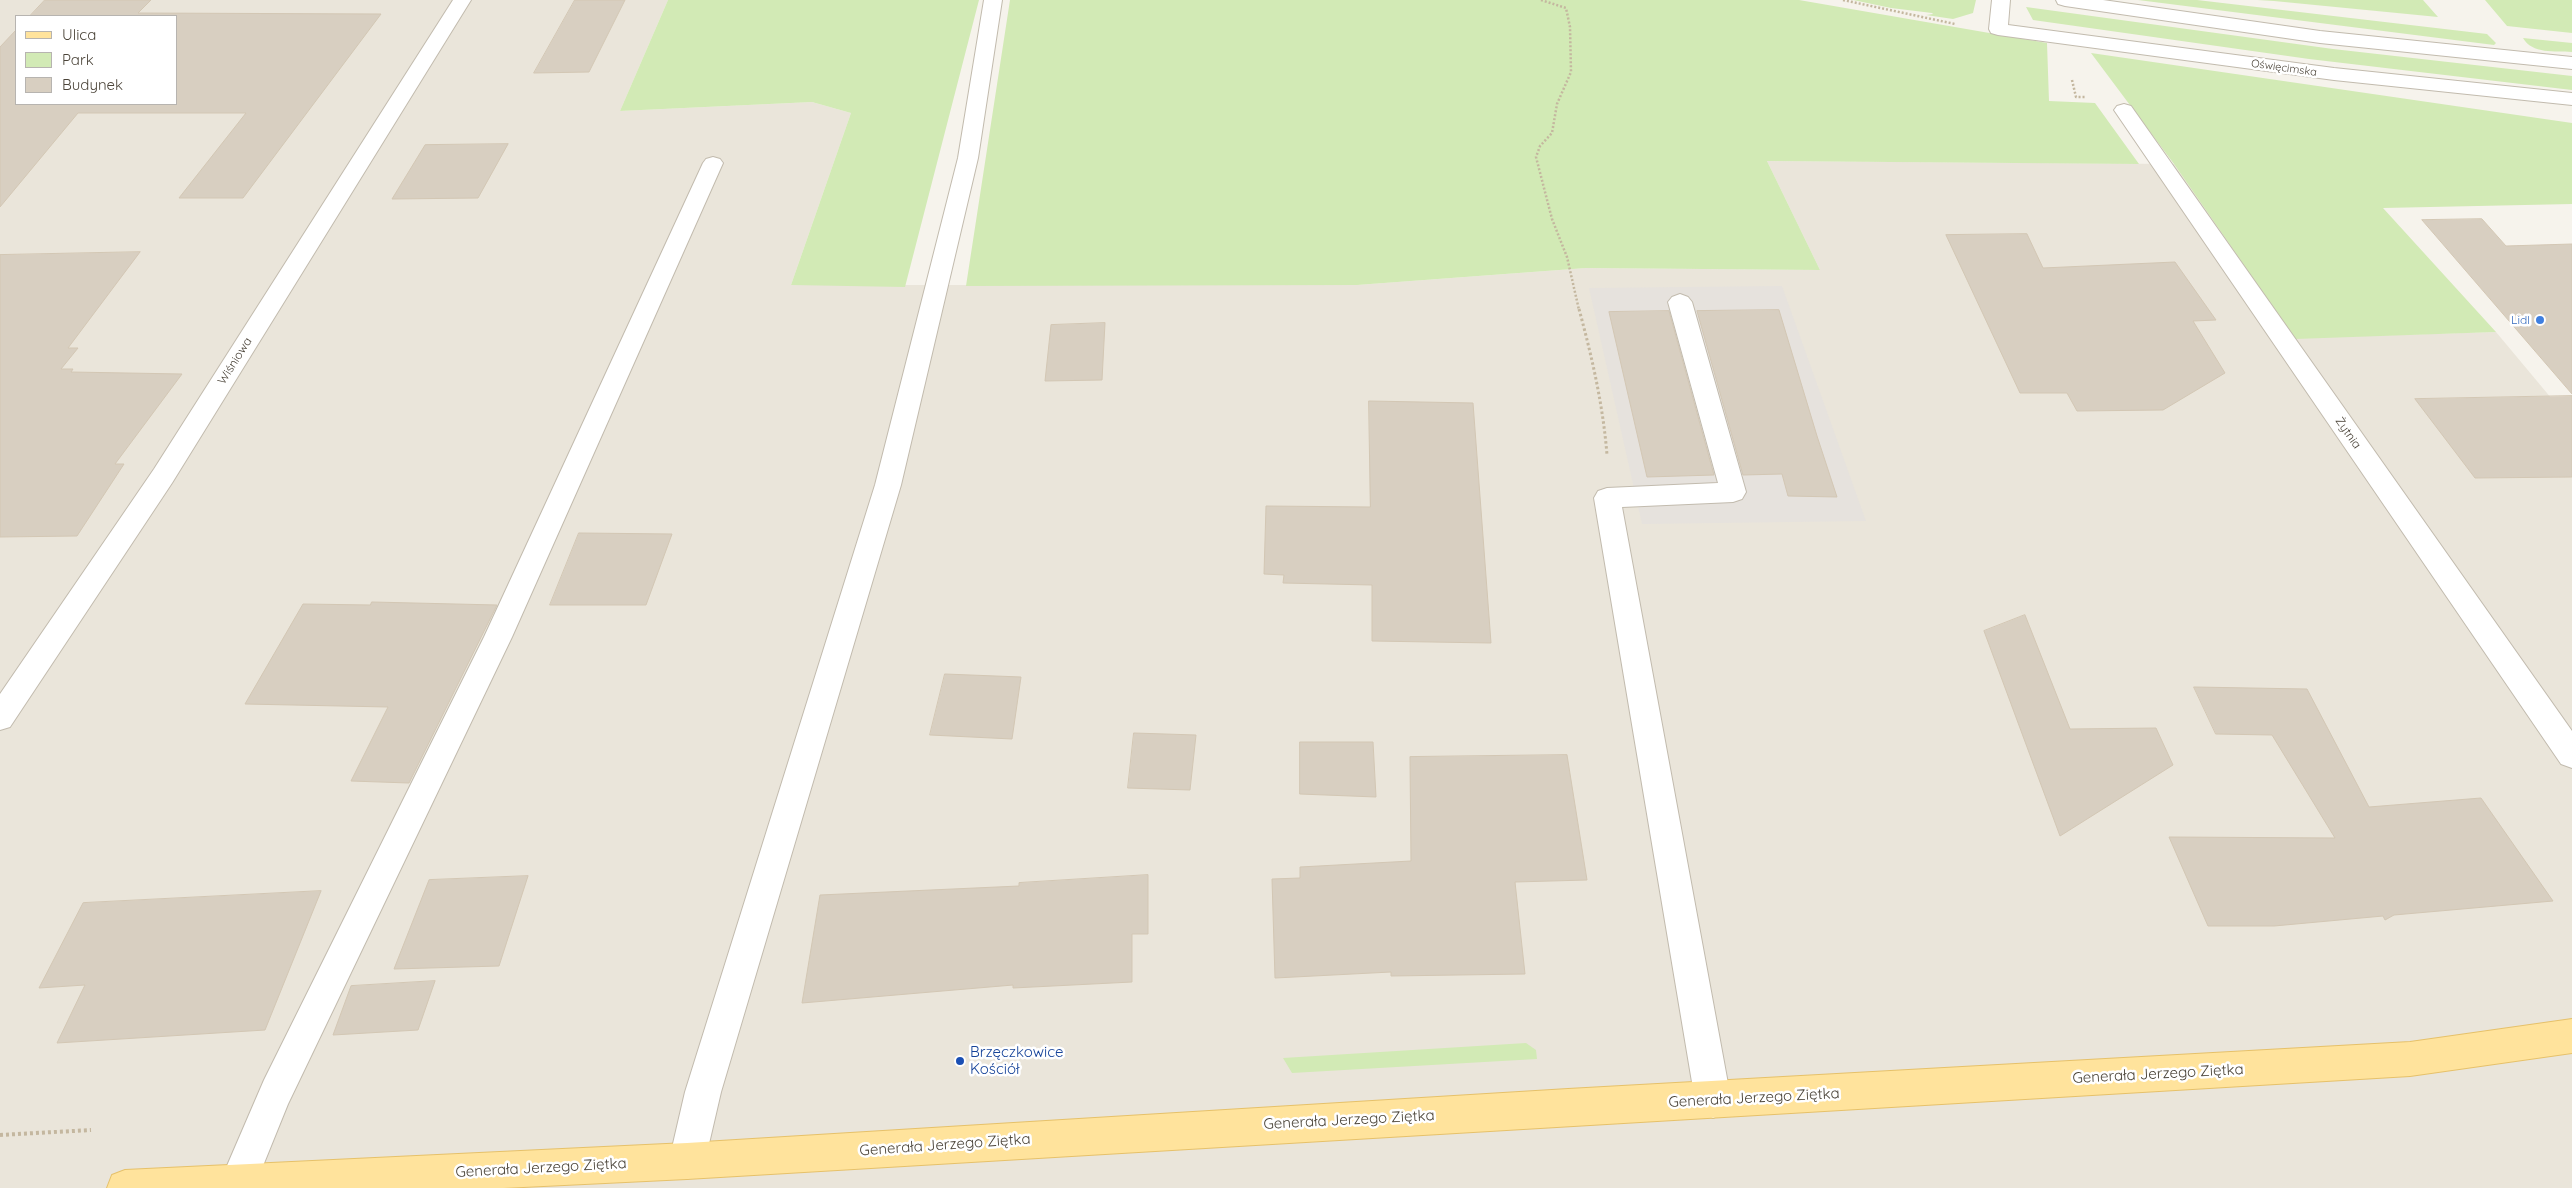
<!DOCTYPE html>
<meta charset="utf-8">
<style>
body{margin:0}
#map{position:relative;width:2572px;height:1188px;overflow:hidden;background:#f6f3ec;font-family:Quicksand,sans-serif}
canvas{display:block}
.legend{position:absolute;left:15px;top:15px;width:162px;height:90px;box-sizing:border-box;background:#fff;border:1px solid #b7b4b0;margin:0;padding:6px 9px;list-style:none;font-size:15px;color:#4b4439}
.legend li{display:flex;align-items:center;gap:10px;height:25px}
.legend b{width:25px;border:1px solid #b7b4b0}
</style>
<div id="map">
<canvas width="2572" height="1188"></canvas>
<ul class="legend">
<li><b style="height:6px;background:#ffe39c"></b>Ulica</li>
<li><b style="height:14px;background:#d2eab5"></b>Park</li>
<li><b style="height:14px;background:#d8cfc1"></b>Budynek</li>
</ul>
</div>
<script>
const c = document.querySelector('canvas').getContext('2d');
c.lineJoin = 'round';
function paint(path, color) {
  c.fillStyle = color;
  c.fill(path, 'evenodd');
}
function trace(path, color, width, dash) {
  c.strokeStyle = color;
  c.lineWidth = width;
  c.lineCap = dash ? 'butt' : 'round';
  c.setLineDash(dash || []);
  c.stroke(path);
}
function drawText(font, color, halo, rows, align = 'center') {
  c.font = font + ' Quicksand,sans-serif';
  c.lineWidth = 5;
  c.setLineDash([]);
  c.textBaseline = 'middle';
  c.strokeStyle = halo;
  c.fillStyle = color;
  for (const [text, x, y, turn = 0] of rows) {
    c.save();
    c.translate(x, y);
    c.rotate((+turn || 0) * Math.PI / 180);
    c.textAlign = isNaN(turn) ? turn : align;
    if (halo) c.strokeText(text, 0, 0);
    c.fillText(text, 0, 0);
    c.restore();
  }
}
const residential = new Path2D(`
 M0,0H668L620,111L812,102L851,113L791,285H1357L1586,268L1820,270L1767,161L2174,164L2295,338L2496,332L2572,423V1188H0ZM16,16H176V104H16Z`);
const industrial = new Path2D(`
 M1782,286L1866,521L1642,524L1589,288Z`);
const green = new Path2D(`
 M668,0H979L905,287L791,285L851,113L812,102L620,111Z
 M1010,0H1799L2047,43L2049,101L2095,103L2139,164L1767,161L1820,270L1586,268L1357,285L966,286Z
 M1853,0H1976L1973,13L1953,19L1926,15L1933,14L1932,13L1891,8Z
 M2138,0H2197L2487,34L2496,43L2494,45Z
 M2257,0H2423L2438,17L2274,1Z
 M2485,0H2572V33L2507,26Z
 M2026,7L2333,49L2572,76V90L2309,59L2033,20Z
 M2523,38L2572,43V52C2555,51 2532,54 2523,38Z
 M2091,53L2572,123V204L2383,208L2496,332L2295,339L2174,164Z
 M1526,1043L1536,1050L1537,1059L1292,1073L1283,1058Z`);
const building = new Path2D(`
 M45,0H151L138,13L381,14L243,198H179L246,113H78L0,207V47L16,30V104H176V16H30Z
 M575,0H625L589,72L534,73Z
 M508,144L478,198L392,199L425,145Z
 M2482,219L2506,246L2572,244V394L2422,220Z
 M2027,234L2043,268L2175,262L2216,320L2193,321L2225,373L2163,410L2077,411L2067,393H2020L1946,235Z
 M140,252L68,348H78L61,369H73L71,372L182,374L115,464H124L77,536L0,537V255Z
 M1779,310L1817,436L1837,497L1788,496L1782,474L1743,475L1697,311Z
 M1669,311L1714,475L1647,477L1609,312Z
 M1105,323L1102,380L1045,381L1051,325Z
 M2572,396V477L2475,478L2415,399Z
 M1369,401L1473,403L1491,643L1372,641V585L1283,583L1284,575L1264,574L1266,506L1370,507Z
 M579,533L672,534L646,605H550Z
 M372,602L497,605L409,783L351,781L388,707L245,704L303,604L370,605Z
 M2025,615L2070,729L2156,728L2173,765L2060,836L1984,631Z
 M945,674L1021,677L1012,739L930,735Z
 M2194,687L2307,689L2369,807L2481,798L2553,901L2394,915L2385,920L2383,916L2274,926H2208L2169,837L2335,838L2272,735L2216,734Z
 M1134,733L1196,735L1190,790L1128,788Z
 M1300,742H1373L1376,797L1300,794Z
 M1567,755L1587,880L1515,882L1525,974L1391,976V972L1275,978L1272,879L1300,878V867L1411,861L1410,757Z
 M1148,875V934H1132V982L1013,988V985L802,1003L820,895L1019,886V883Z
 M528,876L499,966L394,969L429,880Z
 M321,891L265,1030L57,1043L85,985L39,988L83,903Z
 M435,981L418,1030L333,1035L351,986Z`);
const pathFar2 = new Path2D(`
 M1541,0L1566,8L1570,27L1571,72L1557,104L1552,133L1540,146L1536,157L1552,219L1567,257L1579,310
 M1843,0L1955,24
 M2072,80L2076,97H2085`);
const pathFar1 = new Path2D(`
 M1579,309C1592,357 1603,405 1607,455`);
const path = new Path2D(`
 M0,1135L91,1130`);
const minor = new Path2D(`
 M453,0H471L172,483L10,727L0,730V694L154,469Z
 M984,0H1002L978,158L901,485L721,1092L705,1161L700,1174L687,1179L674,1174L669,1161L685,1092L875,485L958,158Z
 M1992,0H2010L2008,25L2334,68L2572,93V105L2334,80L1998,35L1991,33L1989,29Z
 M2056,0H2103L2320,31L2572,57V69L2320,43L2065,6L2058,4Z
 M2124,104L2131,106L2572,731V768L2561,764L2114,110L2117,106Z
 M713,157L720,159L723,163L512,637L288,1104L254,1188H222L220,1182L264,1080L484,637L703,163L706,159Z
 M1680,294L1688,297L1692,302L1746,492L1742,499L1733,502L1622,507L1731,1100L1725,1112L1713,1118L1701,1112L1695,1100L1594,498L1598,491L1607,488L1718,483L1668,302L1672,297Z`);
const major = new Path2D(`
 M2572,1019V1053L2410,1076L687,1179L503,1188H107L112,1175L125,1170L687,1143L1568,1089L2410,1042Z`);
const markers = [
 [2540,320,5,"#3f7fe0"],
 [960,1061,5,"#1a4fb4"]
];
const farStreetnames = [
 ["Oświęcimska",2284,68,8]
];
const shopNames = [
 ["Lidl",2530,320]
];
const streetNames = [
 ["Wiśniowa",235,361,-58],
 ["Żytnia",2348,433,55]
];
const nearTransitnames = [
 ["Brzęczkowice",970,1052],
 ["Kościół",970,1069]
];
const nearStreetnames = [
 ["Generała Jerzego Ziętka",2158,1074,-3],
 ["Generała Jerzego Ziętka",1754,1098,-3],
 ["Generała Jerzego Ziętka",1349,1120,-3],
 ["Generała Jerzego Ziętka",945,1145,-4],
 ["Generała Jerzego Ziętka",541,1168,-3]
];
paint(residential, '#eae5da');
paint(industrial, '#e6e2dd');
paint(green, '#d2eab5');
paint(building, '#d8cfc1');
trace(building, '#d3c7b4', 1);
trace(minor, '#c2bbae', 2);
trace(major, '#e6c16a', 2);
trace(pathFar2, '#c4b79f', 2.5, [2, 2]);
trace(pathFar1, '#c4b79f', 3, [2.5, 2.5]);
trace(path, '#c4b79f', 4, [3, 3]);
paint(minor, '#fff');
paint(major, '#ffe39c');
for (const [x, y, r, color] of markers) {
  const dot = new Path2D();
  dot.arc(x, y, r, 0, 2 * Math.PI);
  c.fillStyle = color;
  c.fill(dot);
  trace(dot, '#fff', 2);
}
drawText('11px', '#4b4439', '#fff', farStreetnames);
drawText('12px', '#366cbe', '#fff', shopNames, 'right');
drawText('12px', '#4b4439', '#fff', streetNames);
drawText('15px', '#164399', '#fff', nearTransitnames, 'left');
drawText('15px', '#4b4439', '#fff', nearStreetnames);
</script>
